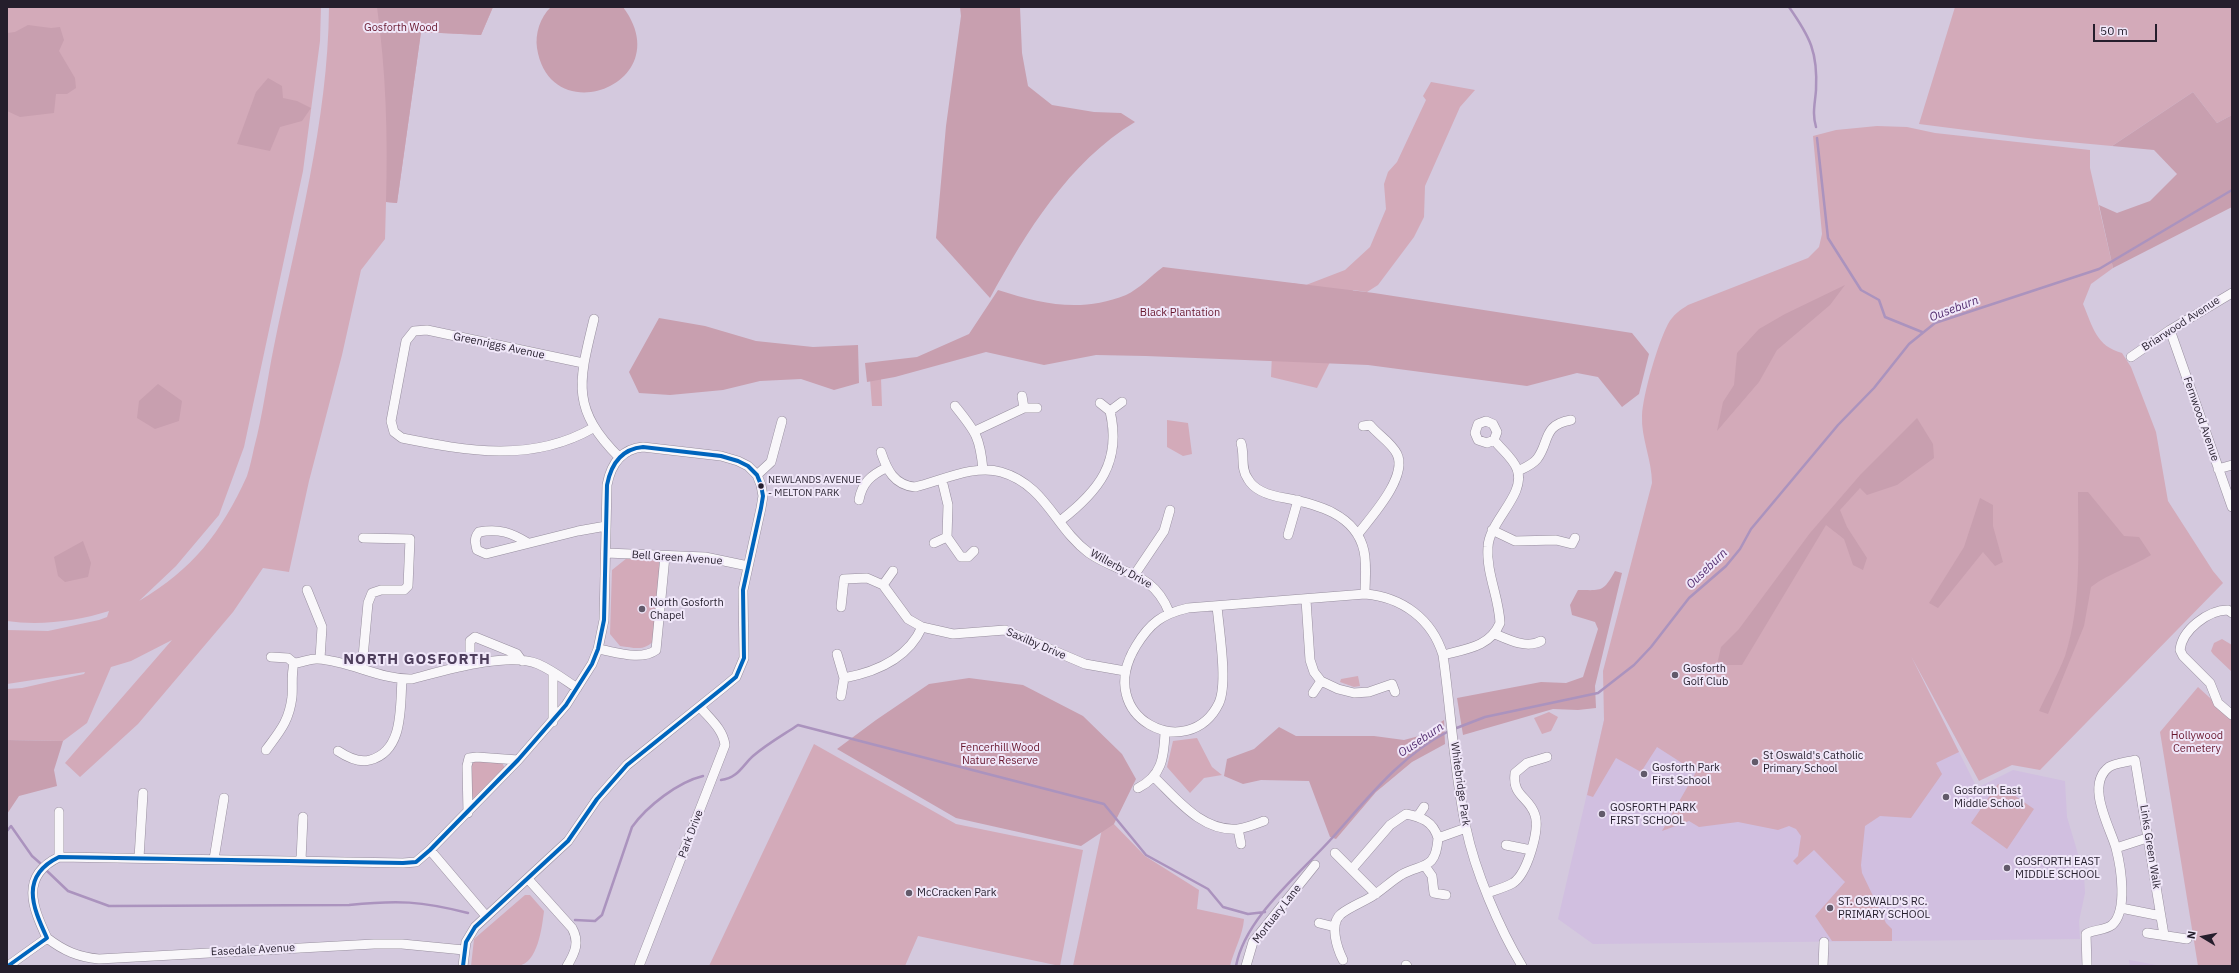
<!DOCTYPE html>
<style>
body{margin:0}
#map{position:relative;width:2239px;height:973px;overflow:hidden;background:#d4c9de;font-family:"IBM Plex Sans",sans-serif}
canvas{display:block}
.frame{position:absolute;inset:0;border:8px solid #251e2c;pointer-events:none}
.north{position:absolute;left:2183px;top:917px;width:40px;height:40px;-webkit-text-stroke:3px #f0e7f9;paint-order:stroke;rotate:280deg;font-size:11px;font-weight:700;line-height:16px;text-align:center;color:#251e2c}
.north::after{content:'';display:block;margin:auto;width:14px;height:18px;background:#251e2c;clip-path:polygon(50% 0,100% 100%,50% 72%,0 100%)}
.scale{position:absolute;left:2093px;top:24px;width:64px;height:18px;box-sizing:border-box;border:2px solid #251e2c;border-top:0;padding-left:5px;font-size:12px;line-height:14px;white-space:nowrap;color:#251e2c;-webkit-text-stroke:3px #f0e7f9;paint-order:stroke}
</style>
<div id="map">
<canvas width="2239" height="973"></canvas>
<div class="frame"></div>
<div class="north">N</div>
<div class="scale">50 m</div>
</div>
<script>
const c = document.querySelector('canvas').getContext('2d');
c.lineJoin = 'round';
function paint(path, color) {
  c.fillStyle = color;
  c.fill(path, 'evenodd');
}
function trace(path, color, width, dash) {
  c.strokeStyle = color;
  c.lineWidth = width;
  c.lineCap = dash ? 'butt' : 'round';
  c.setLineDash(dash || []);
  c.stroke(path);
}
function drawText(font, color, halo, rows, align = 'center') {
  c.font = font + ' "IBM Plex Sans",sans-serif';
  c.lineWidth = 4;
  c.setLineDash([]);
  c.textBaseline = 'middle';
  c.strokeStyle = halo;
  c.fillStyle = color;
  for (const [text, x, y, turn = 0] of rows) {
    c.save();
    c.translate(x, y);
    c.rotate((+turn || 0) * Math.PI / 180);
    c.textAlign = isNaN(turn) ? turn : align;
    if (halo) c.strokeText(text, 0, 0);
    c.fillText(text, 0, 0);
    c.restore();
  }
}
const built = new Path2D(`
 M1902,638L1977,788L2013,770L2065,781L2067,817L2084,874L2085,893L2079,921L2080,939L1593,944L1558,919L1604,720Z
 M2129,960L2162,966H2130Z`);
const green = new Path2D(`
 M7,7H321L320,41L303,171L244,447L219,515L176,566L139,601C193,569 221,533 247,476C250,467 252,457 254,448C263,414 267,380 274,346C297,234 328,122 329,7H493L481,35L421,32L397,203L386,202L385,239L361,270L342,355L309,481L289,572L263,568L233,612L138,724L80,777L65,763L172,640L131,661L111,667L87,723L63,741L7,740V689L22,688L84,674L85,672L7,684V630L48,631L99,620L107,617L109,611C78,621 40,626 7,621Z
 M1955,7H2232V115L2217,123L2193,92L2112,146L2036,139L1919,124Z
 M1431,82L1475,90L1460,107L1425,186L1424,217L1414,237L1378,285L1367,292L1353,290L1333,356L1317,388L1271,377L1273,331L1291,283L1306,285L1345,270L1370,247L1386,209L1384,184L1388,172L1397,162L1426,100L1423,96Z
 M1877,126L1907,127L1935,133L2090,150V168L2113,268L2091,284L2083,304C2093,327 2096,346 2122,353L2131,367L2156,432L2168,501L2213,571L2223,583L2040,770L2012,765L1979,781L1911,656L1959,752L1936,763L1942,774L1911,818L1880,816L1865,826L1861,865L1862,873L1886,923L1892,929V941H1832L1815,916L1845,882L1814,850L1797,865L1793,861L1798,856L1801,836L1796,829L1789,826L1778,830L1738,822L1699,827L1689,821L1662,831L1696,772L1657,747L1641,772L1616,758L1593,797L1587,795L1604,720L1603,671L1652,483C1652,460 1641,438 1642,416C1643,394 1658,343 1668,324C1673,315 1680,310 1688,305L1808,258L1819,247L1822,234L1813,136L1836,130Z
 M881,378L882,406H872L870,379Z
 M1167,420L1188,423L1192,454L1183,456L1167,447Z
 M627,558L659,561L661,570L656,638C645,652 636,648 620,646L610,634L612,570Z
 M2222,639L2232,645V672L2213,654L2211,651L2214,643Z
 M1358,676L1360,686L1354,687L1340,682L1341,679Z
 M2198,687L2232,718V966H2198L2160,732Z
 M1549,712L1558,717L1551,731L1542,734L1534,718Z
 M1197,738L1212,767L1222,775L1204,778L1190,793L1167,767L1173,741Z
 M814,744L956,824L1083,850L1060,966L918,936L905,966H709Z
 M475,761L502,762L505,769L475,800L471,795L472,764Z
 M1998,784L2034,809L2007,849L1971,823Z
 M1111,821L1145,856L1199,890L1197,909L1244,919C1243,935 1234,950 1230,966H1073L1102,829Z
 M525,895H530L544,911C542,927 538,963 518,966C503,968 486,966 471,966L474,939Z`);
const forest = new Path2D(`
 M377,7H493L481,35L421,32L397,203L386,202C388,136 386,72 377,7Z
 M551,7H623C680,83 550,133 537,48C535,34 540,17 551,7Z
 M960,7H1020L1022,53L1028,86L1052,105L1094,112L1121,113L1135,122C1069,162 1026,232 990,298L936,238L946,126L961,16Z
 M28,25L51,28L60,27L64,40L59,51L75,78L76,88L67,94H56L54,113L20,117L7,111V33L15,32Z
 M268,78L282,86L283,98L297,101L311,108L302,121L280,127L270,151L237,144L256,92Z
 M2193,92L2217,123L2232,115V207L2113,268L2099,205L2117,213L2150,201L2177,174L2154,150L2112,146Z
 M1163,267L1374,293L1632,333L1649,354L1639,394L1622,407L1598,377L1577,373L1527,386L1368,365L1146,356L1096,355L1044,365L986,352L895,377L867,382L865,363L917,357L969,334L998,290C1042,304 1081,313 1126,295C1139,289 1151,276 1163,267Z
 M1845,285L1830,305L1777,350L1759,382L1717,431L1723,402L1734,385L1737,353L1759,329L1785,314Z
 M659,318L705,326L756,341L813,347L858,345L859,383L834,390L801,379L760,381L723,390L670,395L639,393L629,372Z
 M158,384L182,401L179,421L155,429L137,418L139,401Z
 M1917,418L1933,444L1934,458L1897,485L1867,495L1860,488L1840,510L1847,527L1867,558L1863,570L1853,565L1844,539L1826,525L1742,665H1717L1721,647L1739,629L1810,533L1861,474Z
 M2078,492H2088L2124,536L2139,537L2151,555C2132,567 2109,573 2091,587L2084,626L2048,714L2039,711C2047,693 2058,675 2065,656C2082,604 2078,546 2078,492Z
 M1980,498L1993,505V526L2003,562L1995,566L1983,552L1938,608L1929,603L1964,547Z
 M83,541L91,563L88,577L65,582L58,576L54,557Z
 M1615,571L1622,573L1595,686L1596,708L1578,710L1553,709L1463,735L1457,698L1541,682L1566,683L1583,677L1598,629L1595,622L1572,615L1570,605L1578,590C1601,590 1603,593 1615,571Z
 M969,678L1023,685L1083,716L1122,754L1136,779L1114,824L1081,846L956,818L837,749L876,720L929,684Z
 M1444,720L1445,744L1412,762L1376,792L1336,839L1330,837L1309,781L1261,780L1243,784L1224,776L1227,759L1254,749L1279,727L1296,736H1374L1404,740L1419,736Z
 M7,740L63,741L54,770L57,786L19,796L7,814Z`);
const stream = new Path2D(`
 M1789,7C1810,37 1818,52 1816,90C1815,104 1812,113 1816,127
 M1817,138L1828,238L1861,290L1879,300L1885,317L1922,332
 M1454,729L1485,717L1598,693L1634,665L1651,647L1689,598L1726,566L1740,549L1751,529L1838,425L1874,388L1909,344L1935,323L2099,269L2232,190
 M721,780C738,778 742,766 753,756C767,744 783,735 798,725L1104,804L1146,855L1208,889L1223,907L1248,914L1265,912
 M7,831L11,826L32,856L40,863
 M46,870L68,891L109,906L349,905C398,900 421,901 468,913
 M575,920L595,921L602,915L632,827C647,806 678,782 703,776
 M1236,966C1245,917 1301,873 1333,837C1368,798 1401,755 1449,731`);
const street = new Path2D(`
 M594,319C579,381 570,408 619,457
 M2170,330L2232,507
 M2131,357L2170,330L2232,293
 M583,363L427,330L414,331L406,341L391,421L394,432L402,438C467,451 532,463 593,428
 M955,406C975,431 980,436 983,470
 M1024,408H1037
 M1110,411L1122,402
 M975,431L1024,408L1022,396
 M1241,443C1245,455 1240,468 1248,479C1255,492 1272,496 1285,498C1316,504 1356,514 1364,551C1367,565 1365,580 1365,594
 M881,452C887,470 894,485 915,487C941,481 974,464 1001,472C1046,485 1055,528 1089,553C1122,576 1152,570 1169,612
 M2218,469L2232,465
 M1518,471C1524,468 1532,465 1537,459C1550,442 1542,425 1571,420
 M757,475L771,462L782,421
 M942,480L948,505L947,537L961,557H968L974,551
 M859,500C862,483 871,475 886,468
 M1060,521C1099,491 1122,462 1110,411L1100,403
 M1492,530L1515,541L1556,540L1572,544L1575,538
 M1358,534C1371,517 1408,477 1397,454C1391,442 1378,435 1370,425L1363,426
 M1288,535L1298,500
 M528,543C512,533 499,528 479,532C474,538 475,542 477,550L486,554L578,531L606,526
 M934,543L947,537
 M606,553L705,557L748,566
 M1135,574L1164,531L1170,510
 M883,585L893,571
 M307,590L322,627L320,659
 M1306,600L1310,660L1314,672L1321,681L1338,689L1354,693L1369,692L1392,684L1395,692
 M1217,606C1219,630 1228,683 1219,703C1189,765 1092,718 1136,646C1150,623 1162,614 1188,608L1365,594C1402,597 1432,619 1443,655C1451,712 1454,771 1466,828C1475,871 1499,928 1522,966
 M841,607L844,579L867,578L883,585L908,619L922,627L953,634L1005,630L1085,664L1125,671
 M2232,613L2228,610C2208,610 2182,630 2180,650L2183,656L2210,683L2218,703L2232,715
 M1495,634C1509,640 1527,649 1541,641
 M598,649C616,652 641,661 656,650L665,556
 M837,654L844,678L841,696
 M1443,655C1466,649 1490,647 1500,623C1499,597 1486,573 1488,547C1489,521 1527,494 1517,469C1513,458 1501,449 1494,440L1487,443L1478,440L1475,433L1478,424L1486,421L1493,424L1497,432L1494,440
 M271,657L288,658L294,663C303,663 309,658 318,659C351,661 380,680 412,679C443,671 508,651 538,664C552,670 565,680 577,688
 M473,664L470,657V641L475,637L517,654L522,661
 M362,668L368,603L372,593L381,590H404L408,586L410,539L363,538
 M844,678C876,672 908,659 922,627
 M1313,693L1321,681
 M553,722V673
 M266,750C279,732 289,722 292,697C293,685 291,675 294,663
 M338,751C347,757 359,763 370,760C404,751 400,707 402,679
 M1154,777C1177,799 1202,832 1238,829C1246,828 1256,824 1264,821
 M1138,788C1162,776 1164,757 1165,733
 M59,812V857
 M468,813L467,766L469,758L477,757L518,760
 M1418,816L1424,807
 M1238,829L1241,844
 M1506,845L1531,850
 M2116,848L2150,837
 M430,850L486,916
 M1335,853L1376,894
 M139,858L143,793
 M214,859L224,798
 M301,860L303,817
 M1425,866L1432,876L1434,893L1446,895
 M1352,869L1390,825L1406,814C1421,817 1433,821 1438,838
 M528,879L572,928C580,942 575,953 567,966
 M1487,893C1496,890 1506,887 1513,883C1527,874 1540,830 1535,815C1529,796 1512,797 1515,773L1527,763L1547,757
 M2121,908L2161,916
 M1319,923L1335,927
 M2147,933L2187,939
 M47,938C64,951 78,957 99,959L374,944H402L464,950
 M1343,960C1337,948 1329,924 1341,914C1350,907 1361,903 1371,897C1381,891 1390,882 1401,875C1422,863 1436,871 1438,838L1466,828
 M1406,965L1407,966
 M8,966L47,938C32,906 20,876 59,857L403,863L416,862L430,850L518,760L566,705L592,664L598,649L604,620L607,485C611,464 621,449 643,447L721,456L738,461L748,466L757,475L761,485L763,496L761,508L743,590L744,658L736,677L724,687L627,765L597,799L568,841L475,927L466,942L463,966
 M639,966L725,745C723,729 710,719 700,707
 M1246,966L1253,942L1315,865
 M1823,966L1824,942
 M2087,966L2086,934C2094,929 2104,931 2112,925C2128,911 2121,867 2116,848C2110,827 2085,785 2109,767C2115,763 2127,762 2135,760L2164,935`);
const bus1 = new Path2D(`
 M8,966L47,938C32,906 20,876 59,857L403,863L416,862L430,850L518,760L566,705L592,664L598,649L604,620L607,485C611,464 621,449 643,447L721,456L738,461L748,466L757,475L761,485L763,496L761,508L743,590L744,658L736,677L724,687L627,765L597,799L568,841L475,927L466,942L463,966`);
const markers = [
 [761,486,3.5,"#251e2c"],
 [642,609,4,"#625a6a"],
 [1675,675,4,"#625a6a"],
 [1755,762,4,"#625a6a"],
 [1644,774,4,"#625a6a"],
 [1946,797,4,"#625a6a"],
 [1602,814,4,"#625a6a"],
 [2007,868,4,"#625a6a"],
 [909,893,4,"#625a6a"],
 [1830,908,4,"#625a6a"]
];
const busNames = [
 ["NEWLANDS AVENUE",768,480],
 ["- MELTON PARK",768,493]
];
const parkNames = [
 ["Gosforth Wood",401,28],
 ["Black Plantation",1180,313],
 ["Hollywood",2197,736],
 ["Cemetery",2197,749],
 ["Fencerhill Wood",1000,748],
 ["Nature Reserve",1000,761]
];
const streetNames = [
 ["Briarwood Avenue",2181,324,-33],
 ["Greenriggs Avenue",499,346,12],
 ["Fernwood Avenue",2201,419,71],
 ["Bell Green Avenue",677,558,4],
 ["Willerby Drive",1121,569,29],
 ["Saxilby Drive",1036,644,23],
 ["Whitebridge Park",1460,784,82],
 ["Park Drive",691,834,-69],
 ["Links Green Walk",2150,847,81],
 ["Mortuary Lane",1277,914,-52],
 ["Easedale Avenue",253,950,-3]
];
const poiNames = [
 ["North Gosforth",650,603],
 ["Chapel",650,616],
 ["Gosforth",1683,669],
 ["Golf Club",1683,682],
 ["St Oswald's Catholic",1763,756],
 ["Primary School",1763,769],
 ["Gosforth Park",1652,768],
 ["First School",1652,781],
 ["Gosforth East",1954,791],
 ["Middle School",1954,804],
 ["GOSFORTH PARK",1610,808],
 ["FIRST SCHOOL",1610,821],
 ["GOSFORTH EAST",2015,862],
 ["MIDDLE SCHOOL",2015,875],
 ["McCracken Park",917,893],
 ["ST. OSWALD'S RC.",1838,902],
 ["PRIMARY SCHOOL",1838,915]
];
const waterNames = [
 ["Ouseburn",1954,309,-21],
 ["Ouseburn",1707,569,-44],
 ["Ouseburn",1421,740,-34]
];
const districtNames = [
 ["NORTH GOSFORTH",417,660]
];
paint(built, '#d1bfe0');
paint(green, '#d3aab9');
paint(forest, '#c89faf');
trace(stream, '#ab93be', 2.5);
trace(street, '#988f9f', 10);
trace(street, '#f9f7fa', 9);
trace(bus1, '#0065bd', 4);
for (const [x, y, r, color] of markers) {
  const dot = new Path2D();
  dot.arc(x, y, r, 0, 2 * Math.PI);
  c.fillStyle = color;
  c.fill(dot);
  trace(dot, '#f0e7f9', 1.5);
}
drawText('10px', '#251e2c', '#f0e7f9', busNames, 'left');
drawText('11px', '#68172e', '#f0e7f9', parkNames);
drawText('11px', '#251e2c', '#f0e7f9', streetNames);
drawText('11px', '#251e2c', '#f0e7f9', poiNames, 'left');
drawText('italic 12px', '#542e70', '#f0e7f9', waterNames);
c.letterSpacing = '1px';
drawText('bold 15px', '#4e3e5c', '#f0e7f9', districtNames);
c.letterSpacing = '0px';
</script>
